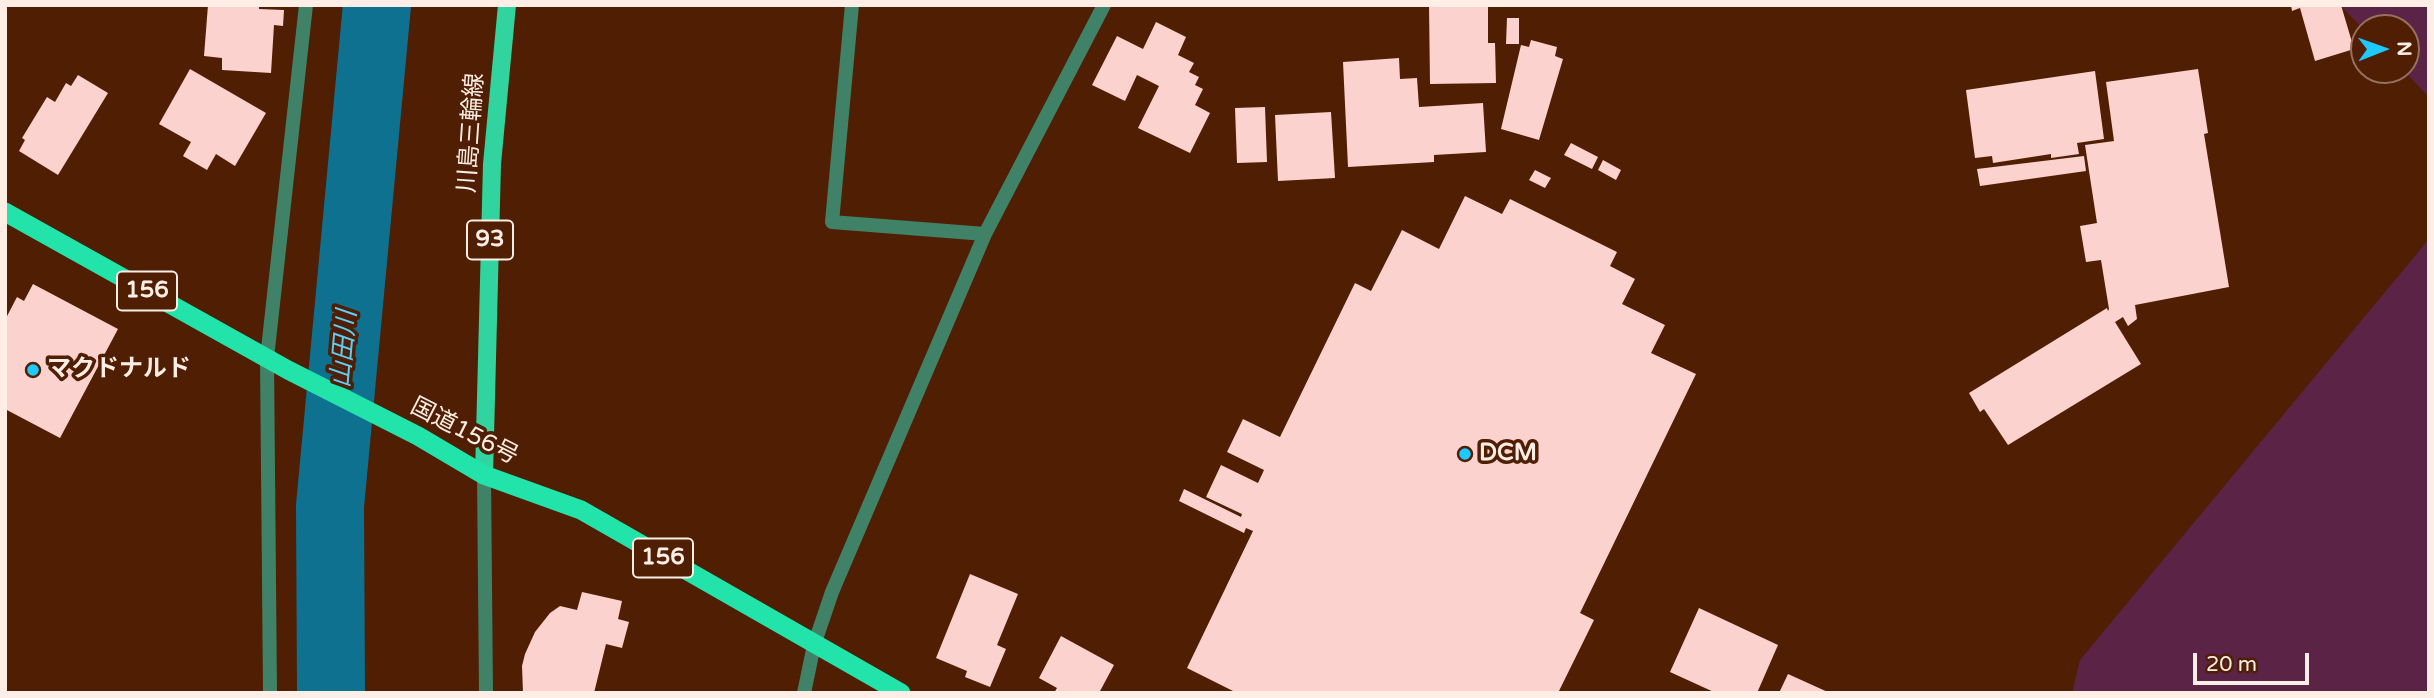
<!DOCTYPE html>
<meta charset="utf-8">
<style>
body{margin:0}
#map{position:relative;width:2434px;height:698px;overflow:hidden;background:#4f1e03;font-family:"Varela Round",sans-serif}
canvas{display:block}
.frame{position:absolute;inset:0;border:7px solid #feeee6;pointer-events:none}
.north{position:absolute;left:2350px;top:14px;width:70px;height:70px;box-sizing:border-box;background:#4f1e03;border:2px solid #95715e;border-radius:50%;rotate:89deg;font-size:19px;font-weight:700;line-height:28px;text-align:center;color:#feeee6}
.north::after{content:'';display:block;margin:auto;width:24px;height:32px;background:#1fc9fd;clip-path:polygon(50% 0,100% 100%,50% 72%,0 100%)}
.scale{position:absolute;left:2193px;top:653px;width:116px;height:32px;box-sizing:border-box;border:4px solid #feeee6;border-top:0;padding-left:9px;font-size:21px;line-height:24px;white-space:nowrap;color:#feeee6;-webkit-text-stroke:5px #4f1e03;paint-order:stroke}
</style>
<div id="map">
<canvas width="2434" height="698"></canvas>
<div class="frame"></div>
<div class="north">N</div>
<div class="scale">20 m</div>
</div>
<script>
const c = document.querySelector('canvas').getContext('2d');
c.lineJoin = 'round';
function paint(path, color) {
  c.fillStyle = color;
  c.fill(path, 'evenodd');
}
function trace(path, color, width, dash) {
  c.strokeStyle = color;
  c.lineWidth = width;
  c.lineCap = dash ? 'butt' : 'round';
  c.setLineDash(dash || []);
  c.stroke(path);
}
function drawText(font, color, halo, rows, align = 'center') {
  c.font = font + ' "Varela Round","Noto Sans JP",sans-serif';
  c.lineWidth = 7;
  c.setLineDash([]);
  c.textBaseline = 'middle';
  c.strokeStyle = halo;
  c.fillStyle = color;
  for (const [text, x, y, turn = 0] of rows) {
    c.save();
    c.translate(x, y);
    c.rotate((+turn || 0) * Math.PI / 180);
    c.textAlign = isNaN(turn) ? turn : align;
    if (halo) c.strokeText(text, 0, 0);
    c.fillText(text, 0, 0);
    c.restore();
  }
}
const green = new Path2D(`
 M2340,5H2429V97L2403,70H2406V28H2364V30Z
 M2429,239V693H2072L2080,660Z`);
const river = new Path2D(`
 M331,693L330,506L377,5`);
const building = new Path2D(`
 M208,5H259V9L284,10L283,26L274,25L271,73L222,70V58L204,56Z
 M1429,5H1488V43H1495L1496,83L1430,84Z
 M2291,5H2341L2354,49L2315,61L2300,8L2292,11Z
 M1507,18H1519V44H1506Z
 M1156,22L1186,37L1178,55L1194,63L1189,72L1199,77L1195,85L1203,89L1195,105L1210,113L1190,153L1138,128L1159,86L1137,75L1125,101L1092,85L1117,36L1143,49Z
 M1531,40L1557,47L1555,56L1563,59L1539,140L1501,129L1521,45L1529,47Z
 M1399,58L1400,79L1417,78L1419,107L1483,103L1486,152L1434,155V162L1348,167L1343,62Z
 M190,69L266,113L235,166L216,154L207,170L183,156L191,142L159,124Z
 M2198,69L2208,133L2204,134L2229,287L2135,305L2137,319L2128,326L2123,317L2115,322L2141,364L2008,445L1984,409L1980,412L1969,393L2107,308L2108,311L2109,309L2101,260L2086,262L2080,226L2097,223L2085,145L2114,141L2106,82Z
 M2095,71L2104,139L2077,143L2079,154L2051,158V154L1993,163L1992,156L1975,158L1966,90Z
 M78,75L108,93L58,175L19,151L25,140L22,138L47,97L55,102L66,83L71,86Z
 M1265,107L1267,162L1237,163L1235,108Z
 M1331,112L1335,178L1278,181L1275,115Z
 M1571,143L1598,157L1592,169L1564,155Z
 M2084,156L2086,171L1980,186L1977,169Z
 M1603,160L1621,170L1616,180L1598,170Z
 M1535,170L1551,178L1545,188L1529,180Z
 M1465,196L1502,214L1510,199L1617,252L1610,266L1635,279L1622,304L1665,325L1651,353L1696,374L1580,613L1594,620L1558,693H1237L1187,668L1253,531L1246,528L1244,533L1179,501L1184,489L1241,517L1242,514L1206,497L1221,465L1258,483L1264,470L1227,452L1243,419L1280,437L1355,283L1371,291L1402,230L1439,249Z
 M33,284L118,329L60,438L5,409V320L17,297L24,301Z
 M970,574L1018,594L997,645L1006,649L990,687L965,677L967,671L936,658Z
 M582,592L622,601L618,619L629,622L622,648L606,644L594,693H523L522,666L525,654L535,632L550,613L560,606L577,610Z
 M1699,608L1778,645L1757,693H1716L1670,672Z
 M1061,636L1114,665L1099,693H1054L1057,688L1039,678Z
 M1788,674L1830,693H1779Z`);
const service = new Path2D(`
 M270,693L267,358L306,5`);
const minor = new Path2D(`
 M852,5L832,222L985,234
 M804,693L814,645L832,592L985,234L1104,5`);
const tertiary = new Path2D(`
 M484,475L486,693`);
const primary = new Path2D(`
 M484,475L492,164L507,5`);
const trunk = new Path2D(`
 M5,212L288,370L418,436L484,475L581,510L901,693`);
const markers = [
 [33,370,7,"#1fc9fd"],
 [1465,454,7,"#1fc9fd"]
];
const shields = [
 [490,240,46],
 [147,291,60],
 [663,558,60]
];
const shieldNames = [
 ["93",490,240],
 ["156",147,291],
 ["156",663,558]
];
const streetNames = [
 ["川島三輪線",472,133,-86],
 ["国道156号",464,432,27]
];
const poiNames = [
 ["マクドナルド",47,370],
 ["DCM",1479,454]
];
const waterNames = [
 ["山田川",345,349,-85]
];
paint(green, '#5b2345');
trace(river, '#0e7190', 68);
paint(building, '#fbd2cd');
trace(service, '#408268', 14);
trace(minor, '#408268', 14);
trace(tertiary, '#408268', 14);
trace(primary, '#31d49f', 18);
trace(trunk, '#22e4aa', 19);
for (const [x, y, r, color] of markers) {
  const dot = new Path2D();
  dot.arc(x, y, r, 0, 2 * Math.PI);
  c.fillStyle = color;
  c.fill(dot);
  trace(dot, '#4f1e03', 2.5);
}
for (const [x, y, w] of shields) {
  const box = new Path2D();
  box.roundRect(x - w / 2, y - 19.5, w, 39, 5);
  c.fillStyle = '#4f1e03';
  c.fill(box);
  trace(box, '#feeee6', 2);
}
drawText('bold 23px', '#feeee6', null, shieldNames);
drawText('24px', '#feeee6', '#4f1e03', streetNames);
drawText('bold 24px', '#feeee6', '#4f1e03', poiNames, 'left');
drawText('italic 26px', '#5ccdf7', '#4f1e03', waterNames);
</script>
